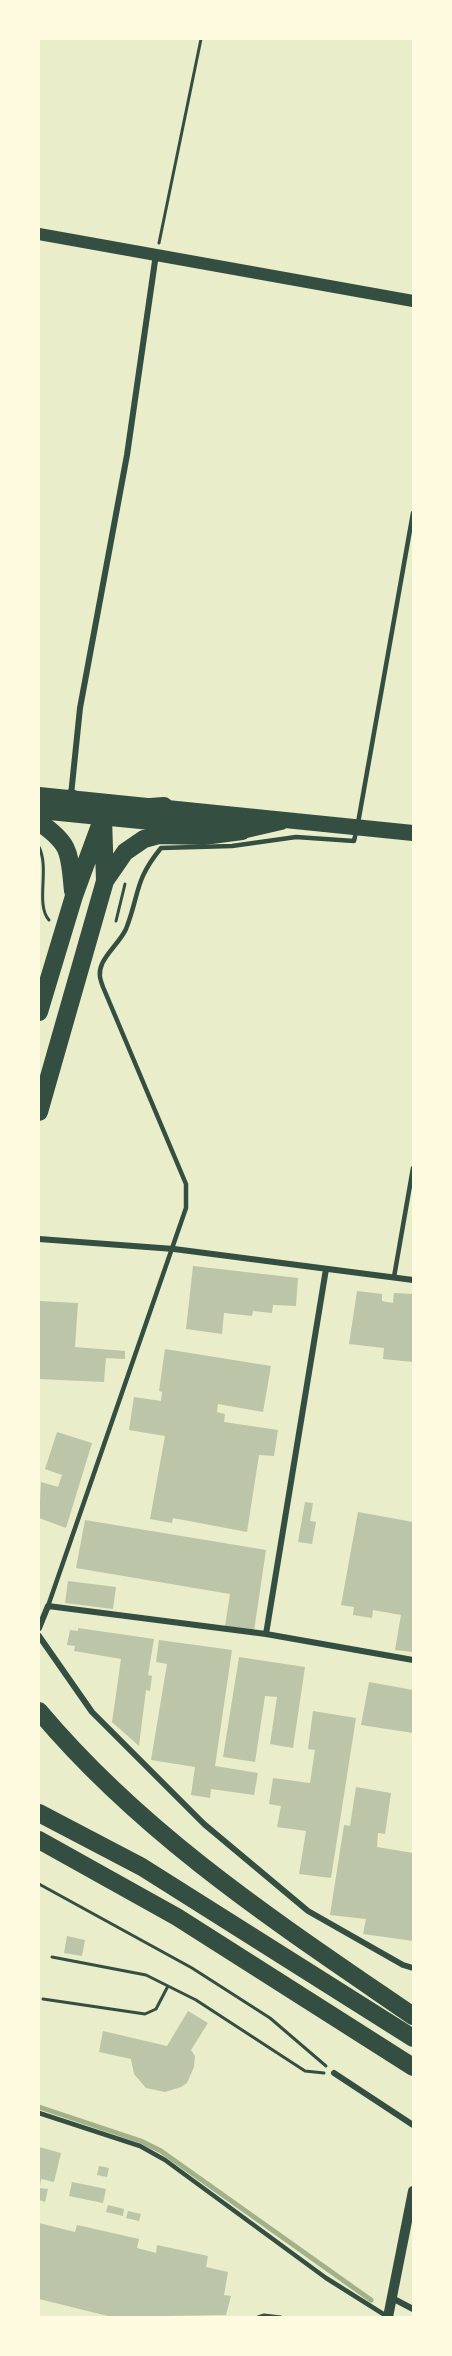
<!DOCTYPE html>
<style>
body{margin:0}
#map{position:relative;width:452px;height:2356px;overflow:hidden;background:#e9edc9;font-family:Mulish,sans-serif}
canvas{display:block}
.frame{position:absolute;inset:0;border:40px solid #fefae0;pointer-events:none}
</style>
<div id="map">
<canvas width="452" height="2356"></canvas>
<div class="frame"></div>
</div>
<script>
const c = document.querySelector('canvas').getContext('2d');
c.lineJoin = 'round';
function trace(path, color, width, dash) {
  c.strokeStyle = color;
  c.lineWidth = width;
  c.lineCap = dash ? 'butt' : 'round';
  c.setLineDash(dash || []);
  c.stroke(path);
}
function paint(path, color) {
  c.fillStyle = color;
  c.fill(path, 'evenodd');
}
const stream = new Path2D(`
 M39,2107L141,2141L161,2151L371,2300`);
const building = new Path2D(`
 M193,1266L298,1278L296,1306L273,1305L272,1313L253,1311L252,1316L224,1313L222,1334L186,1329Z
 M357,1291L382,1294V1301L393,1303L394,1293L413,1294V1362L383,1359L384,1348L349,1344Z
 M39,1301L78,1303L75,1347L125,1351V1359L106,1358L104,1382L39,1379Z
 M165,1349L271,1366L263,1412L218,1404L217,1412L225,1414L224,1422L278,1430L274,1456L259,1455L247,1532L173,1518L172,1523L150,1519L165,1436L129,1430L134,1397L161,1401L162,1392L159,1391Z
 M57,1432L92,1443L66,1528L39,1518L41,1482L58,1487L62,1475L45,1469Z
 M305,1502L313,1503L310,1521L316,1522L312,1544L298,1542Z
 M358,1512L413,1522V1652L395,1650L401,1615L373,1610L372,1618L353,1615L354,1607L341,1605Z
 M85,1520L266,1550L254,1631L225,1626L230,1594L76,1568Z
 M68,1581L116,1587L113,1609L65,1603Z
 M78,1628L154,1639L148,1675L152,1676L150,1691L146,1690L139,1746L112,1722L121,1659L74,1651L75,1646L67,1645L70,1630L78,1631Z
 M159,1640L232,1650L215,1766L258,1773L254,1795L211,1789L210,1798L191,1795L195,1767L151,1760L167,1664L156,1662Z
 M239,1657L305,1667L293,1748L270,1744L277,1697L265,1696L255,1762L223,1757Z
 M369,1682L413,1690V1733L361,1725Z
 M313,1711L356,1718L331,1878L299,1874L306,1831L277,1827L281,1806L269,1804L273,1778L310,1783L315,1750L308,1749Z
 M356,1787L391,1793L385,1834L378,1833L377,1847L413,1853V1941L363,1934L366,1919L330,1915L344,1825L350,1826Z
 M67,1936L85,1940L82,1956L64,1953Z
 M188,2011L208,2023L191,2050L195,2056L194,2067L187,2083L181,2087L165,2092L146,2088L134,2074L131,2059L99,2052L103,2031L167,2046Z
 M39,2147L61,2153L54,2182L41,2179L40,2186Z
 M99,2166L109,2168L107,2177L97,2175Z
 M72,2182L106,2189L103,2203L69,2196Z
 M39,2188L48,2189L45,2202L39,2200Z
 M108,2205L124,2209L123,2216L106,2212Z
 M128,2211L141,2214L139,2221L126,2218Z
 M39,2223L75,2232L77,2225L139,2239L137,2248L156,2253L157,2245L208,2256L206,2267L228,2272L224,2295L231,2296L226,2315L112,2317L39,2299Z`);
const path = new Path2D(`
 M159,243L201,39
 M39,847C50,869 35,904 49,920
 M116,921L125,884
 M39,1884L192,1968L270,2018L326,2066
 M52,1957L146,1975L196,2000L305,2071L324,2073
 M43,1999L145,2014L156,2009L168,1986
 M258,2317L264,2315L281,2317`);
const service = new Path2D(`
 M358,823L413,513
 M394,1277L413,1168
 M48,1606L186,1208V1184L103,987C100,979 98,973 102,964C107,952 120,942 126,929C140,893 134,881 161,848L232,846L296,837L354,841L356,832
 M39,2113L140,2146L165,2160L326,2278L388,2317`);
const minor = new Path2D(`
 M71,795L80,708L127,455L156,254
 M39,1239L174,1249L413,1280
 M326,1269L266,1634L413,1660
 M39,1628L48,1606L266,1634
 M39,1636L92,1712L204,1824L308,1911L403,1965L413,1968
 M334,2073L413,2125
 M392,2298L413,2309`);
const tertiary = new Path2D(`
 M388,2317L413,2191`);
const secondary = new Path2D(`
 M39,234L413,301`);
const trunk = new Path2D(`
 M39,795L413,833
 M39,811L242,831L281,822`);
const motorway = new Path2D(`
 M71,798L103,817
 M39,822C72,845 69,853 73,891
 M105,881L125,852L144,839L159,835L204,836L242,831
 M39,1012L74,896L103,817L123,809L164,806
 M39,1112L105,881L103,817
 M39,1711C145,1837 279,1924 413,2016
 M39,1813L142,1867L413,2038
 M39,1840L177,1917L413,2067`);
trace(stream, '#a3b18a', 5);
paint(building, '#bcc5a7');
trace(path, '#344e41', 3);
trace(service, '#344e41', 4.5);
trace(minor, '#344e41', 6);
trace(tertiary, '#344e41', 10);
trace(secondary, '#344e41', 12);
trace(trunk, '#344e41', 16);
trace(motorway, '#344e41', 18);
</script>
